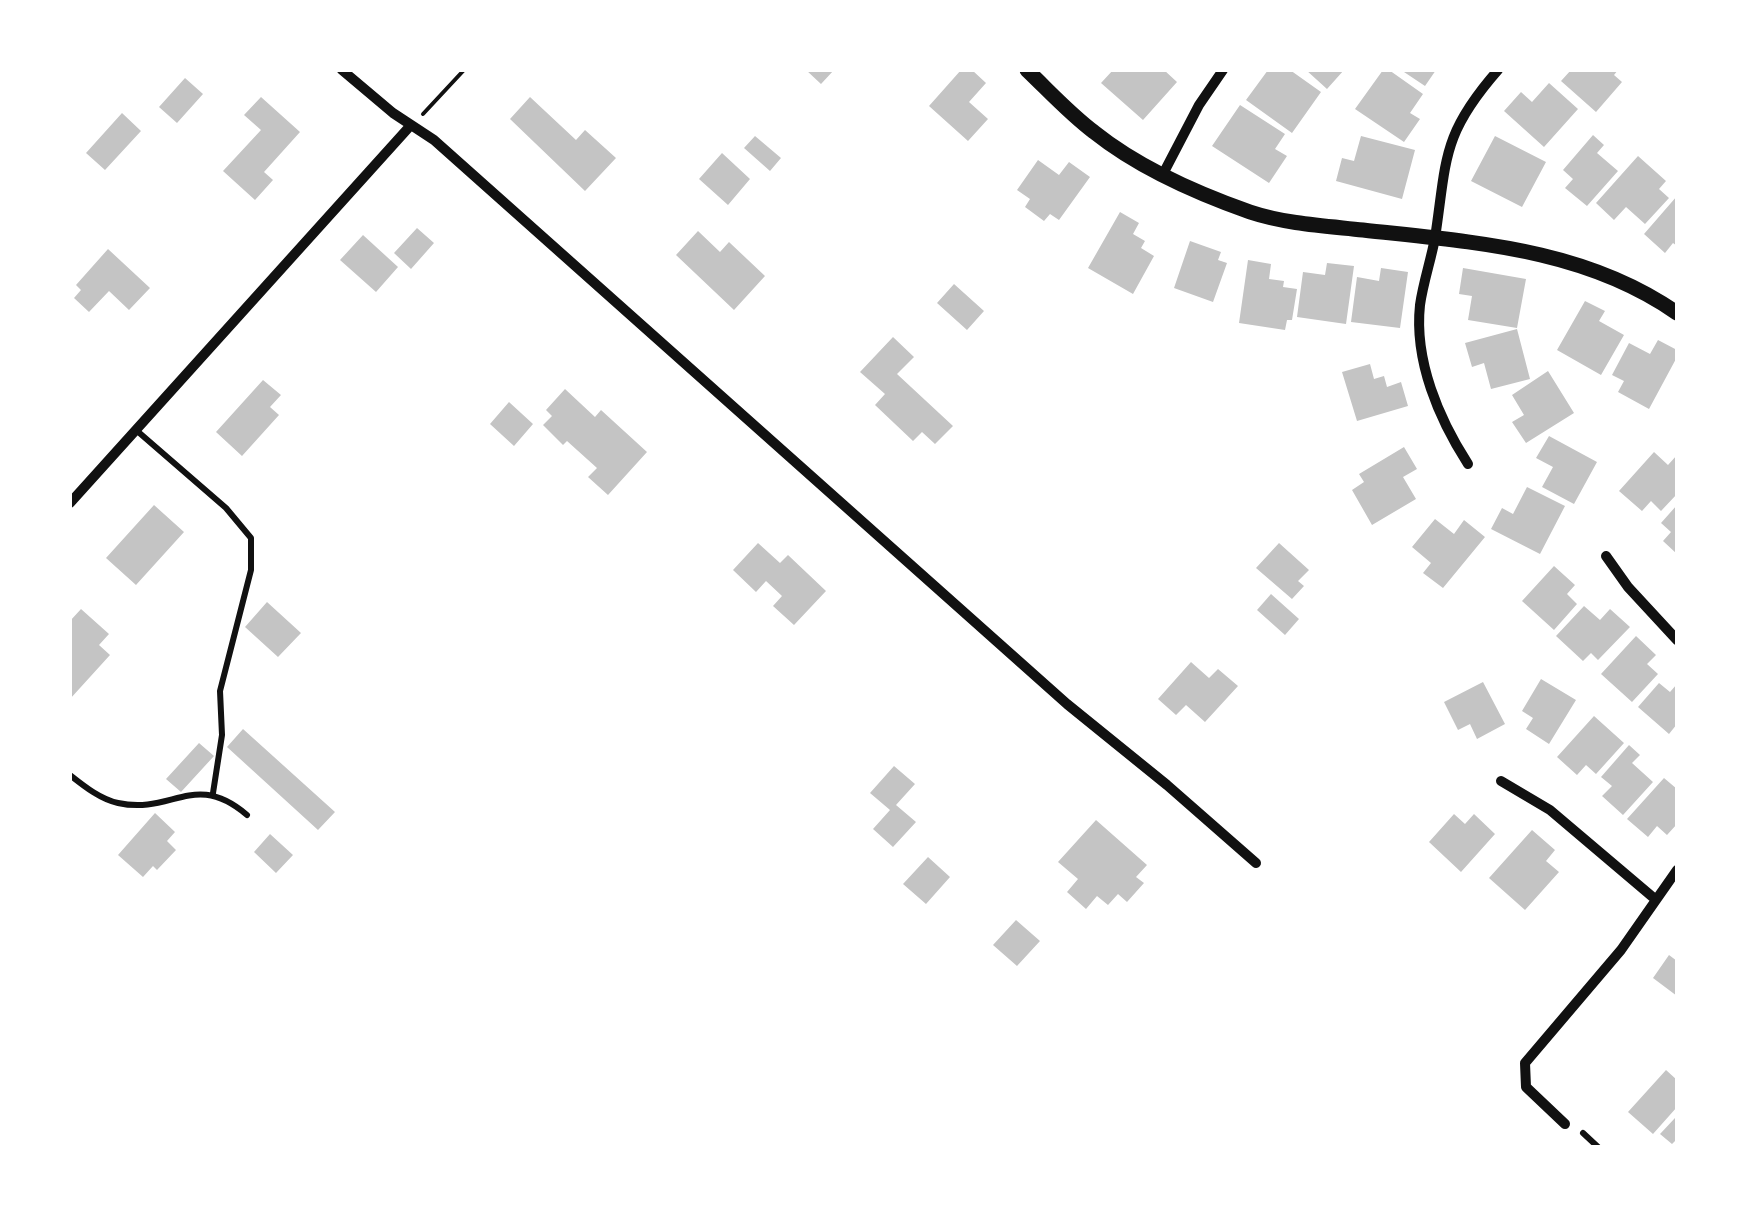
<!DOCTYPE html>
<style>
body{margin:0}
#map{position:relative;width:1747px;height:1217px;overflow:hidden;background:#fff;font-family:Jost,sans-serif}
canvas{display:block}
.frame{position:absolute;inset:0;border:72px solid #fff;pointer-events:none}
</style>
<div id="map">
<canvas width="1747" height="1217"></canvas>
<div class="frame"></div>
</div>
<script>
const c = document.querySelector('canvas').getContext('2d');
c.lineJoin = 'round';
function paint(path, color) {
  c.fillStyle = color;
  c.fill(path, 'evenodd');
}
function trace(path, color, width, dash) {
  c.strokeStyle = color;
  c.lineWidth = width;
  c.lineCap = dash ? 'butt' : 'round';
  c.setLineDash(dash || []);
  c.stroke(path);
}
const building = new Path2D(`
 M806,70H834L821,84Z
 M961,70H972L986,83L969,102L988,119L968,141L929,106Z
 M1113,70H1164L1177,82L1143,120L1101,83Z
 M1268,70H1290L1321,92L1292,133L1246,100Z
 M1306,70H1344L1327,89Z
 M1383,70H1389L1423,94L1410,113L1420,119L1404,142L1355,109Z
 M1401,70H1436L1425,86Z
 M1571,70H1618L1614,75L1622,82L1596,112L1561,81Z
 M185,78L203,94L177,123L159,107Z
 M1549,83L1578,109L1544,147L1504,111L1521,92L1532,102Z
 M261,97L300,132L264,172L273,180L255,200L223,171L261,130L244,115Z
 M530,97L576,140L585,130L616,158L585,191L510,119Z
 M1240,105L1285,134L1275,149L1287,156L1269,183L1212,146Z
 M122,113L141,131L105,170L86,153Z
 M1593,135L1604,145L1597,153L1618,171L1587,206L1565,188L1573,179L1563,170Z
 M755,136L781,158L770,171L744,148Z
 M1361,136L1415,150L1402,199L1336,181L1342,158L1354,161Z
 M1495,136L1546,162L1522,207L1471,181Z
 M722,153L750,179L728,205L699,179Z
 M1638,156L1666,181L1659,189L1669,198L1645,224L1626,207L1614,220L1596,203Z
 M1038,160L1059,175L1069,162L1090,177L1059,220L1050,214L1044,221L1025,207L1030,199L1017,190Z
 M1677,196V246L1673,243L1665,253L1644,234Z
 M1120,212L1139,223L1133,234L1145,241L1141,248L1154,256L1133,294L1088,268Z
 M417,228L434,243L411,269L394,253Z
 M698,231L720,252L729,242L765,276L734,310L676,255Z
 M363,235L398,267L376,292L340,260Z
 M1190,241L1221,252L1218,260L1227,263L1213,302L1174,288Z
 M108,249L150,288L129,310L109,291L89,312L74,298L81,290L76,285Z
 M1248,260L1271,264L1269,279L1284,281L1283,287L1297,289L1292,320H1287L1285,330L1239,323Z
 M1327,263L1354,266L1346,324L1297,317L1303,272L1325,275Z
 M1381,268L1408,272L1400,328L1351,322L1357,277L1379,281Z
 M1463,268L1526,279L1517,328L1468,320L1472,296L1459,294Z
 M954,284L984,311L967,330L937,303Z
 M1585,301L1605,311L1599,321L1624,335L1601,375L1557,350Z
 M1517,329L1530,379L1491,389L1484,363L1472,367L1465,343Z
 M893,337L914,357L897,374L953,426L935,444L922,432L913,441L875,405L885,394L860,372Z
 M1658,340L1677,350V357L1649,409L1618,392L1624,381L1612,375L1629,343L1650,354Z
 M1370,364L1374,379L1384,376L1387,387L1401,382L1408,406L1357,421L1342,372Z
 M1548,371L1574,413L1526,443L1512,422L1524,415L1512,395Z
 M263,380L281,395L270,407L279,415L242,456L216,432Z
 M565,389L595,417L601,410L647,452L608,495L588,477L597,468L567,441L563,445L543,425L552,416L546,410Z
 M509,402L533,424L514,446L490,424Z
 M1549,436L1597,462L1574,504L1542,487L1553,467L1536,458Z
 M1404,447L1417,469L1403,477L1416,499L1372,525L1352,490L1364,482L1359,474Z
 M1654,452L1668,465L1677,455V494L1661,511L1651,501L1642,511L1619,491Z
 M1527,487L1565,506L1540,554L1491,529L1502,508L1513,514Z
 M154,505L184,532L136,585L106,558Z
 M1677,505V554L1663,541L1671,532L1661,523Z
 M1435,519L1454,534L1464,520L1485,537L1443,588L1423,573L1431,563L1412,547Z
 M758,543L780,563L788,555L826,591L794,625L773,606L782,596L766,581L756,592L733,570Z
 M1279,543L1309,570L1298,581L1304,586L1292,599L1256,568Z
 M1554,566L1575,585L1567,594L1577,604L1554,630L1522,601Z
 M1271,594L1299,619L1285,635L1257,610Z
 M267,602L301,633L278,657L245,627Z
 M1584,606L1600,620L1610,609L1630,627L1598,660L1591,653L1583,661L1556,636Z
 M81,609L109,634L99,645L110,655L70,699V621Z
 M1636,636L1656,655L1647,664L1658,674L1632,702L1601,674Z
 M1191,662L1209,678L1218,669L1238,686L1205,722L1186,705L1176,715L1158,699Z
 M1541,679L1576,700L1549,744L1526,729L1533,718L1522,711Z
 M1483,682L1505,724L1477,739L1470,724L1458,730L1444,702Z
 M1659,683L1670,692L1677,684V724L1669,734L1638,707Z
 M1594,716L1624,743L1596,774L1586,765L1577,775L1557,757Z
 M243,729L335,812L318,830L227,747Z
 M199,743L214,756L181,792L166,779Z
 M1629,745L1640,755L1632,763L1653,782L1623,815L1602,796L1612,786L1601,777Z
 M894,766L915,784L896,805L916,822L893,847L873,829L890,810L870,793Z
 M1664,778L1677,789V824L1667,835L1657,826L1648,837L1627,819Z
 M155,813L175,832L167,841L176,850L157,870L153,866L143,877L118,855Z
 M1454,814L1465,824L1474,814L1495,834L1461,872L1429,842Z
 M1096,820L1147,865L1136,877L1144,883L1127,902L1118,894L1108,905L1097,896L1086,909L1067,892L1078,879L1058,862Z
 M1532,830L1555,850L1546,861L1559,872L1525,910L1489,878Z
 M270,834L293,855L276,873L254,852Z
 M928,857L950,877L926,904L903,884Z
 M1016,920L1040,941L1017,966L993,945Z
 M1669,955L1677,961V996L1653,978Z
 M1666,1070L1677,1080V1107L1653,1134L1628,1112Z
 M1675,1118L1677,1139L1672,1144L1660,1134Z`);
const path = new Path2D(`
 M423,114L464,70`);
const service = new Path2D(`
 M136,430L226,508L251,538V570L220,691L222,735L213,793
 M70,775C84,786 100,799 118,803C173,815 194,770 247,815
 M1583,1133L1598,1147`);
const minor = new Path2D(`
 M342,70L393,113L434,140L1067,704L1167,785L1256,863
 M1163,174L1199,105L1223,70
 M1468,464C1439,419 1414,361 1420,305C1423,283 1431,260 1435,238C1447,159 1441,135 1498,70
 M70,503L411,125
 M1606,556L1628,587L1677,640
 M1501,781L1550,810L1655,899
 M1565,1124L1526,1087L1525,1063L1621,950L1677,870`);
const tertiary = new Path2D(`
 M1027,70C1049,91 1070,114 1094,132C1139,168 1196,193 1250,212C1286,224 1326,226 1363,230C1472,242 1584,248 1677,313`);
paint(building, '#c4c4c4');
trace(path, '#111', 4);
trace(service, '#111', 6);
trace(minor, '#111', 10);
trace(tertiary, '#111', 15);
</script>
